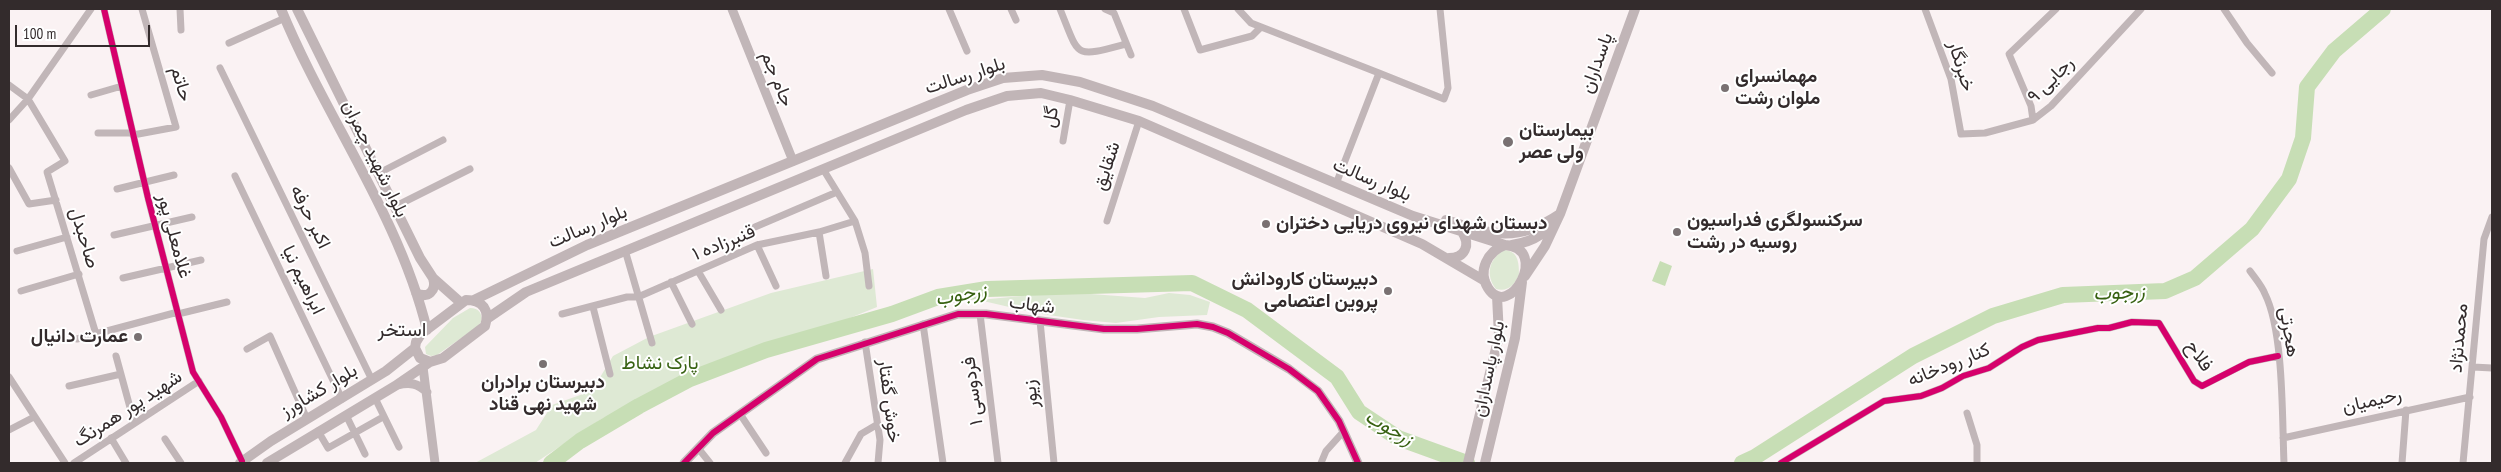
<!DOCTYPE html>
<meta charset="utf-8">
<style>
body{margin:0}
#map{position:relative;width:2501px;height:472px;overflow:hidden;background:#faf2f3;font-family:"PT Sans Narrow",sans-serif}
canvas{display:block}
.frame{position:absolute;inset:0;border:10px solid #332b2c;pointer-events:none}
.scale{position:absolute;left:15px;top:25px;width:135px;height:22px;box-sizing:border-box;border:2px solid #332b2c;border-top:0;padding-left:6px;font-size:15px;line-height:18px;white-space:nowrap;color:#332b2c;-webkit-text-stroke:4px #fff;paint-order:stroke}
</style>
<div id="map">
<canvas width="2501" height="472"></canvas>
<div class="frame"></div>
<div class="scale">100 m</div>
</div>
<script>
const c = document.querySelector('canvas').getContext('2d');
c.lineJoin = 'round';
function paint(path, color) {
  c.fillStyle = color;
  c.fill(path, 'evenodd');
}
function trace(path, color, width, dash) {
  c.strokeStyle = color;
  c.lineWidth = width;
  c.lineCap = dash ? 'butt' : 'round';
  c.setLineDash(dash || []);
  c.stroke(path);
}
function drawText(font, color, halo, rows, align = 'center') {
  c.font = font + ' "PT Sans Narrow",Vazirmatn,sans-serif';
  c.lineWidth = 4;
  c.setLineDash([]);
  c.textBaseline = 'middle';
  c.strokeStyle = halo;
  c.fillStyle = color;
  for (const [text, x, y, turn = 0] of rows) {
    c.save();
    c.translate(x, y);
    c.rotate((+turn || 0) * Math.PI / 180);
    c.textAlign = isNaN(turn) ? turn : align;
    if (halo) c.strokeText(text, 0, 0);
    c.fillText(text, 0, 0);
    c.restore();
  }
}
const green = new Path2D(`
 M1504,250C1518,251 1519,262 1519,274C1515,285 1508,292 1496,289C1485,275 1489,259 1504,250Z
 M873,269L877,307L603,418L535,463H475L536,430L552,405L583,394L599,379L613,356L649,337L771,293Z
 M1064,292L1145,298L1169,293L1190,295L1210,302L1207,315L1159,317L1116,323L1083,320L1035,313L979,300Z
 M470,308C479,308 483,314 481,322L477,327L437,355L431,356L426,354L425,347L453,318Z`);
const water = new Path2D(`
 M1660,261L1672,266L1665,286L1652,281Z`);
const river = new Path2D(`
 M551,463L580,441L639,406L690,379L766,350L892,314L938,297L987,289L1192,283L1247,310L1337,377L1359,412L1398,438L1467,463
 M1742,463L1755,457L1913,356L1993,316L2063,295L2165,291L2195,278L2252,229L2289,179L2303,138L2307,87L2334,51L2383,9`);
const minor = new Path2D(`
 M104,9L148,198L193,372L221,417L242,461
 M180,9L181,30
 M949,9L967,51
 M1011,9L1016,20
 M1060,9C1080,58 1073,58 1126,44
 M1105,9L1114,13L1131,55
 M1184,9L1200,50L1252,36L1261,27
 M1238,9L1251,23L1379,73L1336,184
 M1925,9L1951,79L1961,134L1985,133L2033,120L2051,106L2141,9
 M2224,9L2247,43L2272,73
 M229,43L285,18
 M220,68L372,380
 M1379,73L1444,99L1448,88L1440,9
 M9,85L28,99L65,161L47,172L96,334
 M91,95L122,86
 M9,120L28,99L91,9
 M2033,120L2031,106L2009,54L2056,9
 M98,133H133
 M133,135L176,127L142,9
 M1063,141L1070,100
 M9,168L29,204L56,200
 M823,169L855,221L865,253L869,286
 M379,173L443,140
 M235,176L342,399
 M117,189L174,175
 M396,206L470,169
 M1107,221L1139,121
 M755,227L837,192
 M819,232L826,276
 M114,235L192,217
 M757,245L776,286
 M625,250L652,343
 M17,251L67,237
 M698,271L721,310
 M2250,271C2255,278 2262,286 2265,294C2284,332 2282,419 2284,463
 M123,278L201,260
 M671,282L692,324
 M21,291L79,274
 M593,307L610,374
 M178,314L227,302
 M562,314L627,297H638L757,245L819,232L855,221
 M980,314L998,463
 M1040,321L1054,463
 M923,324L943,463
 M77,339L178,312
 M865,342L880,440L878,463
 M247,349L270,336L307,419
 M116,356L134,422
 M2473,367L2492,368
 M9,377L65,463
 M69,386L121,374
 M375,398L399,447
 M1967,413L1977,445V463
 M740,414L766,453
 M346,415L365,454
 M9,430L34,417
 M318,431L328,448L383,417
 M111,438L126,463
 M2283,438L2470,397
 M165,439L181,463
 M698,448L710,463
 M74,463L199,381
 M845,463L861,434L878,424
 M1321,463L1326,451L1344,431
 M1781,463L1884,401L1921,396L1942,388L1963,376L1989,368L2022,347L2038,340L2098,328H2109L2132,322L2159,323L2194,381L2202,386L2249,362L2278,356
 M2402,463L2406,410
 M2463,463L2484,239L2492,217`);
const tertiary = new Path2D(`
 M732,9L793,161
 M423,367L435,463
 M397,385C410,382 417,383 427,392
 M684,463L713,433L817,359L958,314H986L1104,329H1137L1197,324L1213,327L1228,333L1289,369L1318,391L1339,421L1358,463`);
const secondary = new Path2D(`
 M281,9C325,117 399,215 427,330
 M297,9L420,258L433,278L460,302
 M1446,220C1492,235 1517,243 1560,214L1635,9
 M1505,245C1551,248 1509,322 1488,288C1477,271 1488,251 1505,245Z
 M1512,245C1537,241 1545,233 1560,214L1545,246L1525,276
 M1449,258C1465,258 1471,245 1462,232
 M416,293C428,299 437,291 433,278
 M466,300C483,300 490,310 485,326L443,358L430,362L420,358L415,348L416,342L421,334Z
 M474,300L587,245L967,90L1003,78L1042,75L1080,82L1153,106L1413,216L1505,245
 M488,318L526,292L966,110L1007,96L1041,93L1070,100L1139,121L1422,244L1485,281
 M240,463L271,441L386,371L415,348
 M267,463L395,386L430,362
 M1468,463L1499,336L1497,296
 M1485,463L1515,338L1522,282`);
const cycleway = new Path2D(`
 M104,9L148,198L193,372L221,417L242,461
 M684,463L713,433L817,359L958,314H986L1104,329H1137L1197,324L1213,327L1228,333L1289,369L1318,391L1339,421L1358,463
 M1781,463L1884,401L1921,396L1942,388L1963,376L1989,368L2022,347L2038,340L2098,328H2109L2132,322L2159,323L2194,381L2202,386L2249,362L2278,356`);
const markers = [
 [1725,88,5,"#797172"],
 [1508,142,6,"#797172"],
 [1266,224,5,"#797172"],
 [1677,232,5,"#797172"],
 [1388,291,5,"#797172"],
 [138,337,5,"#797172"],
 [543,364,5,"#797172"]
];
const streetNames = [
 ["پاسداران",1597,63,-70],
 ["خبرنگار",1961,66,73],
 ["بلوار رسالت",965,76,-18],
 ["جام جم",777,79,68],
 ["رجایی ۹",2051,80,-45],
 ["حاتم",181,84,74],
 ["گل",1051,117,-79],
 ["بلوار شهید چمران",375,159,64],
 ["شقایق",1107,166,-72],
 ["بلوار رسالت",1372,180,23],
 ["اکبر حرفه",310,217,64],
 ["بلوار رسالت",588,227,-23],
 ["غلامعلی پور",174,236,75],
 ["صاحبدل",84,238,73],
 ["قنبرزاده ۱",724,243,-22],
 ["ابراهیم نیا",303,280,64],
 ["شهاب",1032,305,7],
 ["هجرتی",2289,332,81],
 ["محمدنژاد",2459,338,-85],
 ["فلاح",2199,356,56],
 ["کنار رودخانه",1949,365,-22],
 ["بلوار پاسداران",1489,369,-78],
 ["بلوار کشاورز",319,391,-31],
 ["فردوسی ۱",973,391,-97],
 ["زیور",1031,394,-96],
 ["خوش گفتار",889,401,83],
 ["رحیمیان",2372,401,-13],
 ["شهید پور همرنگ",128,409,-33]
];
const poiNames = [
 ["مهمانسرای",1735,77],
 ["ملوان رشت",1735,99],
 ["بیمارستان",1519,131],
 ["ولی عصر",1519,153],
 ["سرکنسولگری فدراسیون",1687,221],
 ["روسیه در رشت",1687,243],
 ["دبستان شهدای نیروی دریایی دختران",1276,224],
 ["دبیرستان کارودانش",1378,280,"right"],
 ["پروین اعتصامی",1378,302,"right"],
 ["عمارت دانیال",128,337,"right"],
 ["دبیرستان برادران",543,383,"center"],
 ["شهید نهی قناد",543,405,"center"]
];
const parkNames = [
 ["پارک نشاط",660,364]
];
const waterNames = [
 ["زرجوب",2119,293,-2],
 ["زرجوب",961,295,-10],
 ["زرجوب",1389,428,30]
];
const neighbourhoodNames = [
 ["استخر",402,330]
];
paint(green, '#dee9d4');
paint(water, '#c7deb5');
trace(river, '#c7deb5', 16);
trace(minor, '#c1b6b8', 7);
trace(tertiary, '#c1b6b8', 9);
trace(secondary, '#c1b5b7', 10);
trace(cycleway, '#d6006c', 6);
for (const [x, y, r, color] of markers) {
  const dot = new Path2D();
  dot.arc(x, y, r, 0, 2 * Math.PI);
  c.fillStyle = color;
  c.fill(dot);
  trace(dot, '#fff', 2);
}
drawText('19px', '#332b2c', '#fff', streetNames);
drawText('bold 19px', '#332b2c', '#fff', poiNames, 'left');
drawText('19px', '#386213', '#fff', parkNames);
drawText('italic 20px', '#376111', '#fff', waterNames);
drawText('20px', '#332b2c', '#fff', neighbourhoodNames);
</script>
